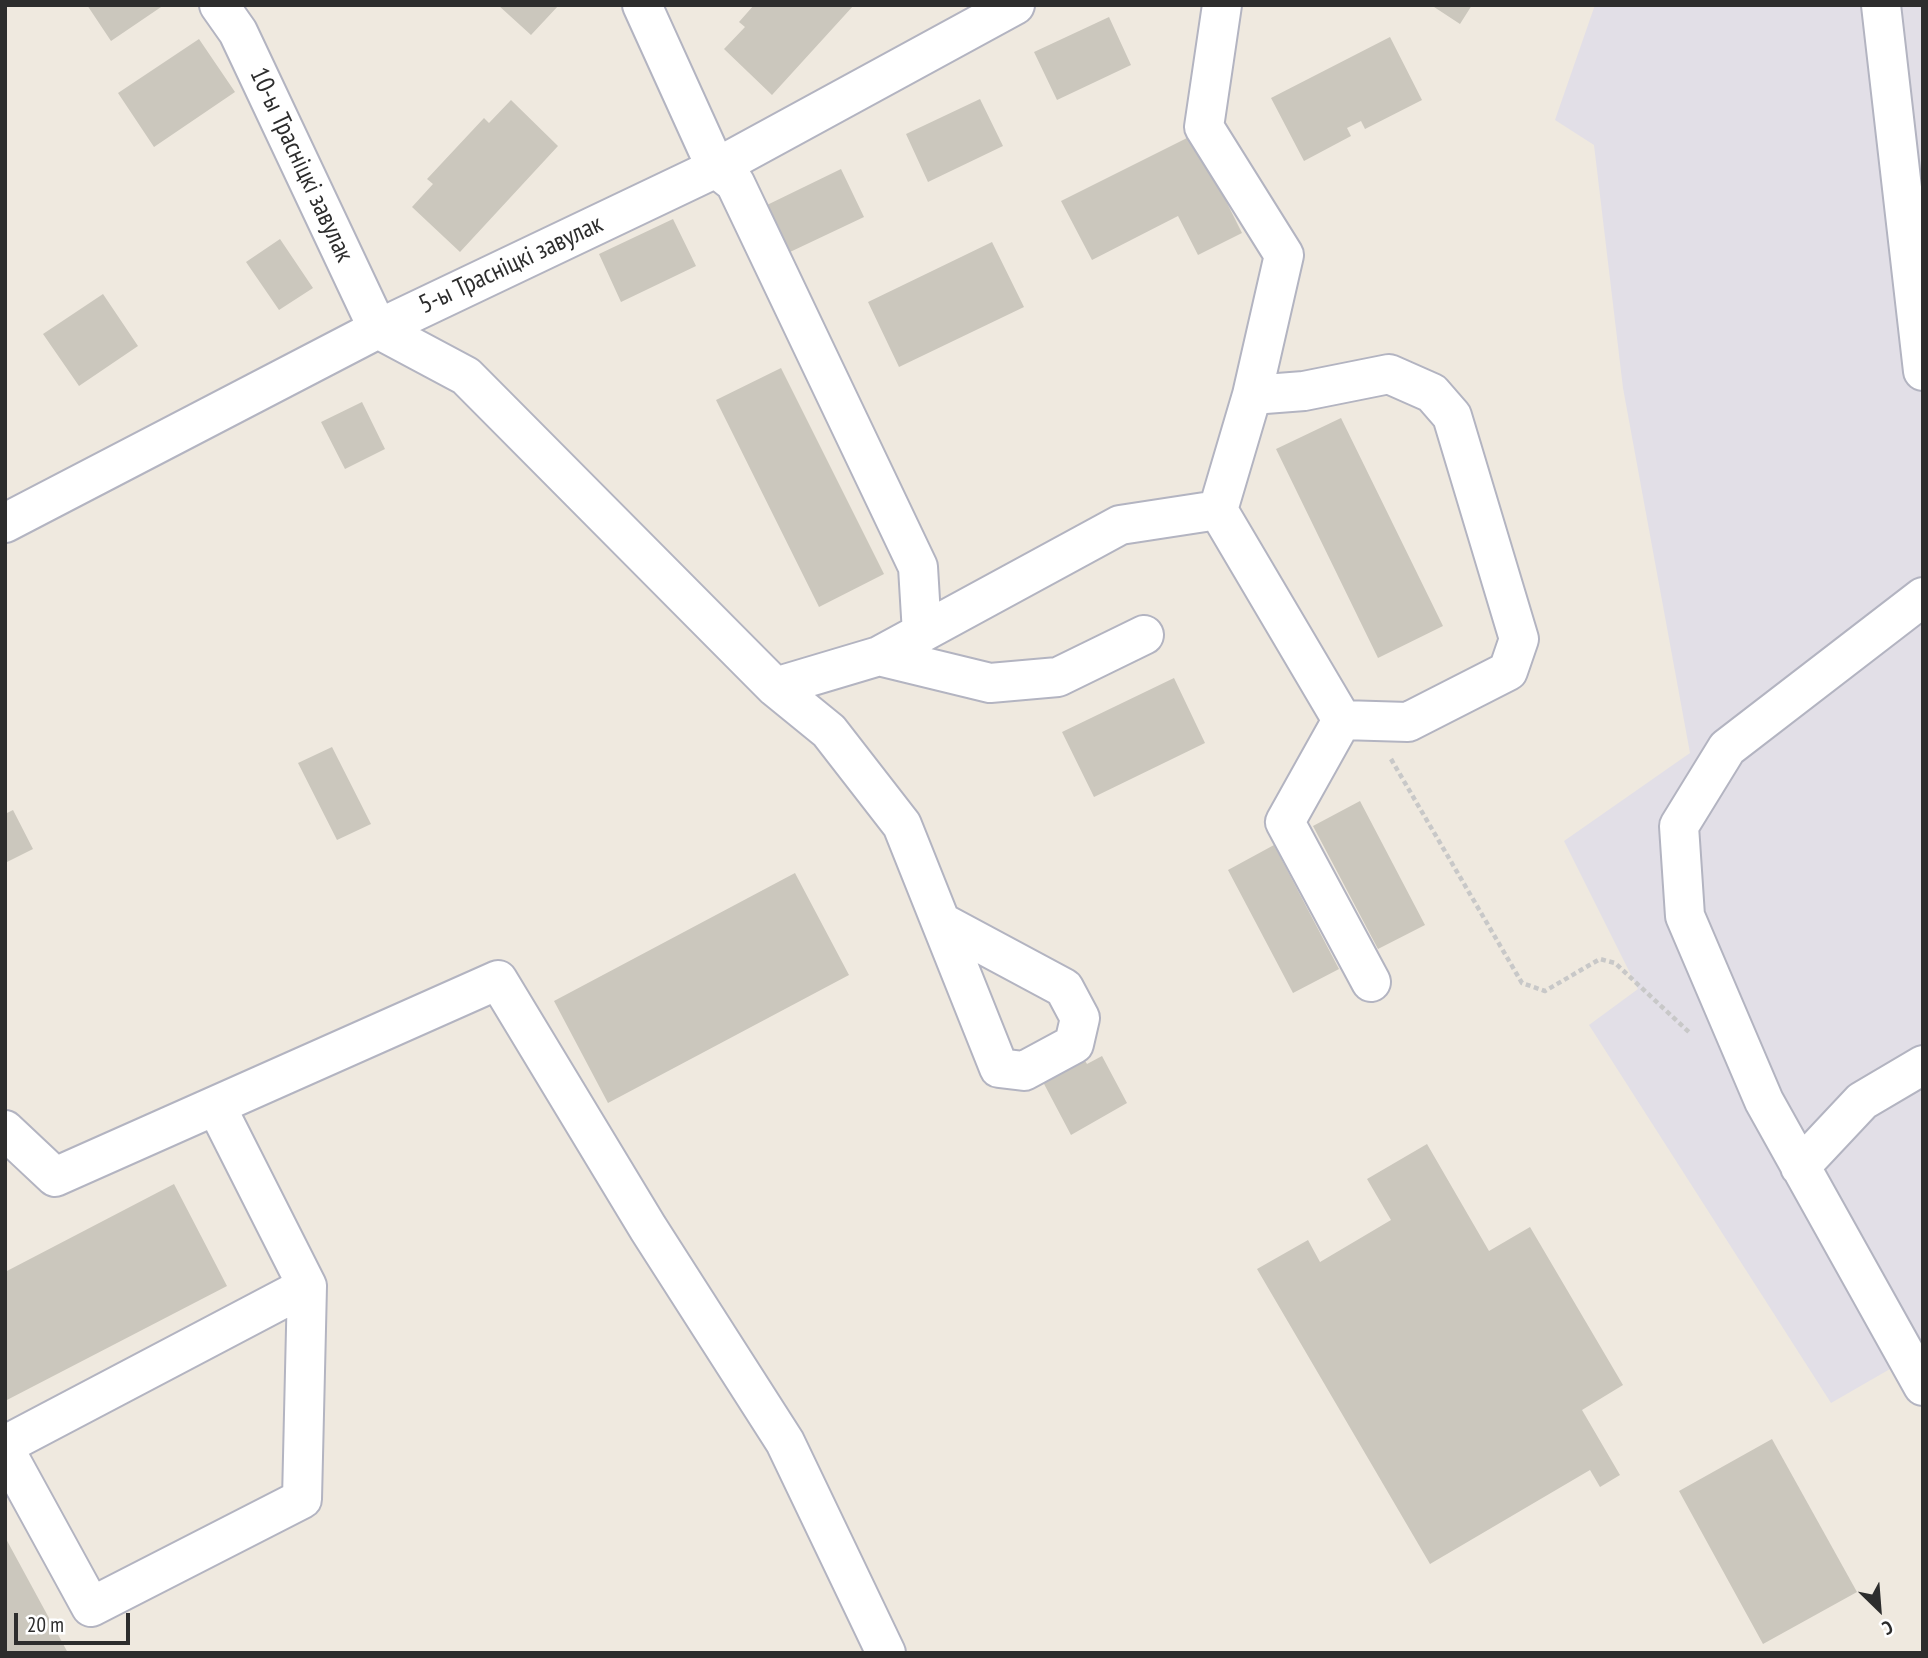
<!DOCTYPE html>
<meta charset="utf-8">
<style>
body{margin:0}
#map{position:relative;width:1928px;height:1658px;overflow:hidden;background:#efe9df;font-family:"PT Sans Narrow",sans-serif}
canvas{display:block}
.frame{position:absolute;inset:0;border:7px solid #2d2d2d;pointer-events:none}
.north{position:absolute;left:1844px;top:1574px;width:70px;height:70px;-webkit-text-stroke:5px #fff;paint-order:stroke;rotate:155deg;font-size:19px;font-weight:700;line-height:28px;text-align:center;color:#2d2d2d}
.north::after{content:'';display:block;margin:auto;width:24px;height:32px;background:#2d2d2d;clip-path:polygon(50% 0,100% 100%,50% 72%,0 100%)}
.scale{position:absolute;left:14px;top:1613px;width:116px;height:32px;box-sizing:border-box;border:4px solid #2d2d2d;border-top:0;padding-left:9px;font-size:21px;line-height:24px;white-space:nowrap;color:#2d2d2d;-webkit-text-stroke:5px #fff;paint-order:stroke}
</style>
<div id="map">
<canvas width="1928" height="1658"></canvas>
<div class="frame"></div>
<div class="north">С</div>
<div class="scale">20 m</div>
</div>
<script>
const c = document.querySelector('canvas').getContext('2d');
c.lineJoin = 'round';
function paint(path, color) {
  c.fillStyle = color;
  c.fill(path, 'evenodd');
}
function trace(path, color, width, dash) {
  c.strokeStyle = color;
  c.lineWidth = width;
  c.lineCap = dash ? 'butt' : 'round';
  c.setLineDash(dash || []);
  c.stroke(path);
}
function drawText(font, color, halo, rows, align = 'center') {
  c.font = font + ' "PT Sans Narrow",sans-serif';
  c.lineWidth = 5;
  c.setLineDash([]);
  c.textBaseline = 'middle';
  c.strokeStyle = halo;
  c.fillStyle = color;
  for (const [text, x, y, turn = 0] of rows) {
    c.save();
    c.translate(x, y);
    c.rotate((+turn || 0) * Math.PI / 180);
    c.textAlign = isNaN(turn) ? turn : align;
    if (halo) c.strokeText(text, 0, 0);
    c.fillText(text, 0, 0);
    c.restore();
  }
}
const industrial = new Path2D(`
 M1595,5H1923V1350L1831,1403L1589,1025L1638,989L1564,841L1690,753L1623,388L1594,145L1555,120Z`);
const building = new Path2D(`
 M87,5H164L111,41Z
 M498,5H559L531,35Z
 M754,5H854L772,95L724,49L745,27L739,22Z
 M1431,5H1472L1460,24Z
 M1109,17L1131,65L1057,100L1034,52Z
 M1390,37L1422,100L1365,129L1361,121L1347,128L1351,136L1304,161L1271,98Z
 M199,39L235,92L154,147L118,93Z
 M980,99L1003,146L928,182L906,134Z
 M511,100L558,146L460,252L412,207L433,184L427,179L484,118L489,123Z
 M1193,135L1242,233L1198,255L1178,216L1092,260L1061,201Z
 M841,169L864,217L790,252L767,205Z
 M673,219L696,266L621,302L599,254Z
 M280,239L313,288L279,310L246,262Z
 M992,242L1024,307L899,367L868,302Z
 M103,294L138,346L79,386L43,334Z
 M781,368L884,574L819,607L716,400Z
 M362,402L385,449L345,469L321,422Z
 M1341,418L1443,626L1378,658L1276,449Z
 M1174,678L1205,743L1094,797L1062,732Z
 M332,747L371,824L337,840L298,763Z
 M1360,801L1425,925L1378,949L1313,826Z
 M13,810L33,849L5,863V814Z
 M1274,845L1339,969L1293,993L1228,870Z
 M795,873L849,975L608,1103L554,1001Z
 M1102,1056L1127,1103L1071,1135L1043,1082L1084,1059L1087,1064Z
 M1427,1144L1489,1251L1530,1227L1623,1385L1582,1410L1620,1475L1600,1487L1590,1470L1430,1564L1257,1269L1308,1240L1320,1262L1391,1220L1367,1179Z
 M174,1184L227,1286L5,1401V1272Z
 M1772,1439L1857,1592L1763,1644L1679,1491Z
 M5,1537L68,1653H5Z`);
const path = new Path2D(`
 M1391,759L1522,983L1545,991L1600,959L1615,963L1691,1034`);
const minor = new Path2D(`
 M219,5L238,32L378,329L466,376L775,687L829,731L902,825L999,1068L1024,1071L1074,1044L1080,1018L1064,988L941,922
 M642,5L716,168L735,183L918,567L922,633
 M1881,5L1923,371
 M1252,395L1304,391L1389,374L1432,393L1452,416L1519,639L1508,671L1408,722L1342,720
 M1218,510L1252,395L1284,255L1204,127L1222,5
 M5,523L378,329L716,168L1015,5
 M1923,597L1727,748L1679,826L1685,916L1764,1101L1923,1386
 M879,656L990,683L1058,677L1144,635
 M775,687L879,656L1120,525L1218,510L1342,720L1285,822L1371,982
 M5,1130L55,1177L498,980L648,1228L785,1442L886,1653
 M1800,1167L1862,1101L1923,1065
 M5,1445L307,1286
 M5,1450L91,1607L302,1499L307,1286L216,1106`);
const streetNames = [
 ["10-ы Трасніцкі завулак",301,165,65],
 ["5-ы Трасніцкі завулак",511,265,-25]
];
paint(industrial, '#e2dfe7');
paint(building, '#cbc7bd');
trace(minor, '#b3b4c1', 42);
trace(path, '#c8c8c8', 4.5, [5, 3.5]);
trace(minor, '#fff', 38);
drawText('26px', '#2d2d2d', '#fff', streetNames);
</script>
